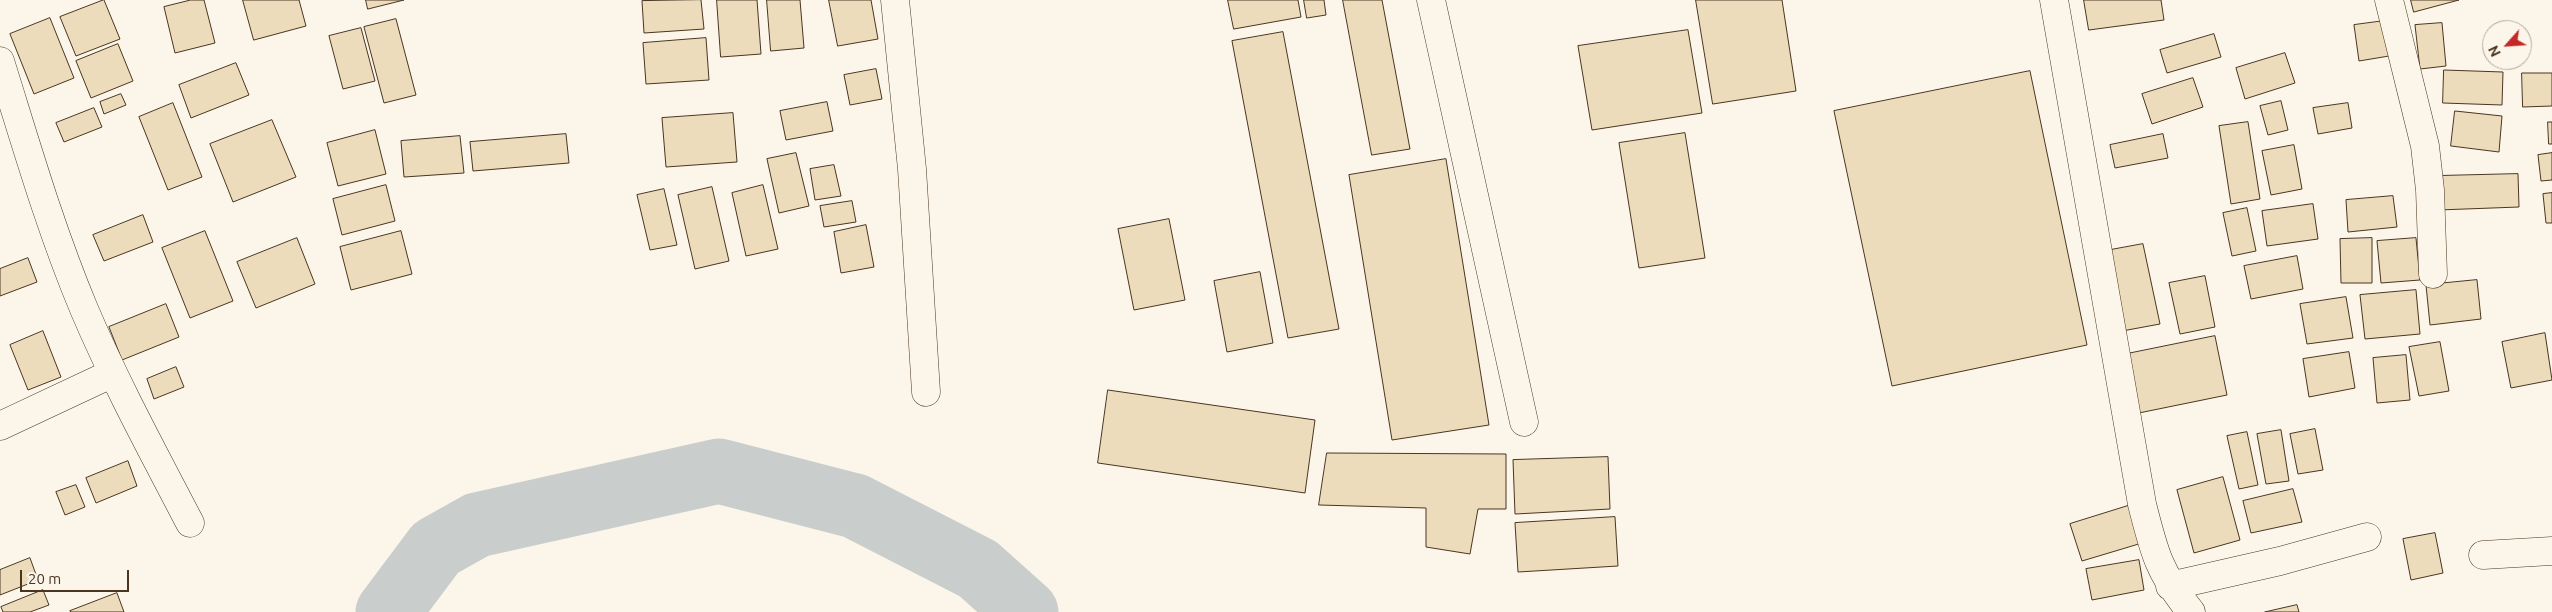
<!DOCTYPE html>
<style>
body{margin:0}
#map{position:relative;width:2552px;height:612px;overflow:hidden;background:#fbf6e9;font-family:Ubuntu,sans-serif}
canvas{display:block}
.north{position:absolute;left:2482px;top:20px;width:50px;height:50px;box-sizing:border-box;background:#fbf6e9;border:1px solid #b4a999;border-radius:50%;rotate:244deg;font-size:14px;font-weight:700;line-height:20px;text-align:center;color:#4a3520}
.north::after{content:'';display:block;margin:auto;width:18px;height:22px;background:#c62828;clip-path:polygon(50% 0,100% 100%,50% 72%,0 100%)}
.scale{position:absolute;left:20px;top:570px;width:109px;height:22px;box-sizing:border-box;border:2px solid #4a3520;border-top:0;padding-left:6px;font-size:15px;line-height:18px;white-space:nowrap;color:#4a3520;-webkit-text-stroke:4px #fbf6e9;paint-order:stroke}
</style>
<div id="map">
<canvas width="2552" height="612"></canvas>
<div class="north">N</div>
<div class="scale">20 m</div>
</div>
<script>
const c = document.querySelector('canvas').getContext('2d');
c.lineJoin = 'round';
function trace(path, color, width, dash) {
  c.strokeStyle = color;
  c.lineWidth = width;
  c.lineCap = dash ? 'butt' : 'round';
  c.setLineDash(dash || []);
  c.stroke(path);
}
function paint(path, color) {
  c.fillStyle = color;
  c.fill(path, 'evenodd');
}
const river = new Path2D(`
 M388,612L436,548L477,525L719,471L855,506L978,569L1026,612`);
const building = new Path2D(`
 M104,0L120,39L76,56L60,17Z
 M191,0H204L215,43L175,53L164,7Z
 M243,0H299L306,26L254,40Z
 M366,0H404L368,9Z
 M701,0L704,29L644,33L642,1Z
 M717,0H757L761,54L721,57Z
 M767,0H800L804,48L771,51Z
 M829,0H871L878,39L838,46Z
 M1228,0H1298L1301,17L1234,29Z
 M1304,0H1324L1326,15L1307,18Z
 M1343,0H1382L1410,149L1372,155Z
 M1696,0H1782L1796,91L1713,104Z
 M2084,0H2161L2164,20L2089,30Z
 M2411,0H2459L2414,12Z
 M50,18L74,78L34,94L10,34Z
 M396,19L416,95L384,103L364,27Z
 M2384,21L2389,56L2359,61L2354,25Z
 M2442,23L2446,66L2420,69L2415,25Z
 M361,28L375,81L343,89L329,36Z
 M1688,30L1702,113L1592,130L1578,46Z
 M1283,32L1339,329L1288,338L1232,41Z
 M2214,34L2221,57L2167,73L2160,50Z
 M706,38L709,80L646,84L643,43Z
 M118,44L133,81L91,98L76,61Z
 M2285,53L2295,83L2245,99L2236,68Z
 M236,63L249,95L191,118L179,85Z
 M876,69L882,99L850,105L844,75Z
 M2444,70L2503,72L2502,105L2443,103Z
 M2030,71L2087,345L1892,386L1834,111Z
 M2522,73H2552V106L2523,107Z
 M2193,78L2203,107L2152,124L2142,94Z
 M121,94L126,105L104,114L100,102Z
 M2281,101L2288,130L2268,135L2260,106Z
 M827,102L833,131L786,140L780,111Z
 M173,103L202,177L168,190L139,117Z
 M2348,103L2352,128L2318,134L2313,108Z
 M94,108L102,127L64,142L56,123Z
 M2455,111L2502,116L2499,152L2451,146Z
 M733,113L737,162L666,167L662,118Z
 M272,120L296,177L233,202L210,144Z
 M2248,122L2260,199L2231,204L2219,126Z
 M2548,122H2552V144H2549Z
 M375,130L386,174L338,186L327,143Z
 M1685,133L1705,258L1639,268L1619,143Z
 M566,134L569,163L473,171L470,142Z
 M2163,134L2168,158L2115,168L2110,145Z
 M460,136L464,173L404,177L401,141Z
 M2294,145L2302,189L2271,195L2262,151Z
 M796,153L809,206L779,213L767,159Z
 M2552,153V180L2541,181L2538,155Z
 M1446,159L1489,425L1392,440L1349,175Z
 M834,165L841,196L815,200L810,169Z
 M2518,174L2519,207L2438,210L2437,176Z
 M386,185L395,221L342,235L333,199Z
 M763,185L778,249L746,256L732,193Z
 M712,187L729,261L695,269L678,195Z
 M664,189L677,245L650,250L637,195Z
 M2552,193V223H2546L2543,194Z
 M2393,196L2397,227L2348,232L2346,200Z
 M852,201L856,222L824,227L820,206Z
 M2313,204L2318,239L2267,246L2262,211Z
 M2247,208L2256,251L2232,256L2223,213Z
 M143,215L153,242L104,261L93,235Z
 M1169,219L1185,300L1134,310L1118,229Z
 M866,225L874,267L841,273L834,232Z
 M205,231L233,301L190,318L162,248Z
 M401,231L412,274L351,290L340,247Z
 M297,238L315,284L256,308L237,262Z
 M2372,238V283H2341L2340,239Z
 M2416,238L2420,280L2381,283L2377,241Z
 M2143,244L2160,324L2122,331L2105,251Z
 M2297,256L2303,289L2251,299L2244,266Z
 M28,258L37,282L0,296V269Z
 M1260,272L1273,343L1227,352L1214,281Z
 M2205,276L2215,327L2180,334L2169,283Z
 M2477,280L2481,319L2430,325L2426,285Z
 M2416,290L2420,334L2365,339L2360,295Z
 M2346,297L2353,338L2307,344L2300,304Z
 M166,304L179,337L122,360L109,327Z
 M43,331L61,377L28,390L10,345Z
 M2545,333L2552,380L2511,388L2502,342Z
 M2215,336L2227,395L2129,415L2117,356Z
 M2440,342L2449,391L2419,396L2409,347Z
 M2349,352L2355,388L2309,397L2303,359Z
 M2406,355L2410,400L2377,403L2373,358Z
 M176,367L184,387L154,399L147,379Z
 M1108,390L1315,420L1305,493L1098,463Z
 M2315,429L2323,470L2298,474L2290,434Z
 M2281,430L2289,481L2266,484L2257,434Z
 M2247,432L2258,485L2239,489L2227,436Z
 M1327,453L1506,454V509H1478L1470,554L1426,547V508L1319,505Z
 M1608,457L1610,509L1515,514L1513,460Z
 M128,461L137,486L96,503L86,478Z
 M2223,477L2240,540L2194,553L2177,490Z
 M76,485L85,507L65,515L56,492Z
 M2293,489L2302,522L2251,533L2243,501Z
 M2131,505L2142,543L2082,561L2070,524Z
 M1615,517L1618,566L1518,572L1515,523Z
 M2435,533L2443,573L2411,580L2403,539Z
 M30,558L38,580L0,595V570Z
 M2139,560L2144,590L2092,600L2086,569Z
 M43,590L49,605L30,612H3L1,607Z
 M117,593L124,612H71L70,611Z
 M2297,605L2299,612H2265Z`);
const street = new Path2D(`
 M895,0L912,169L926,392
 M1431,0L1524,422
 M2054,0L2142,504C2154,552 2159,573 2191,612
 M2389,0L2425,146L2430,190L2433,274
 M0,61C26,144 50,228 84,309C115,382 153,452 190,523
 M0,426L113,373
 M2483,555L2552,551
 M2170,586L2280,561L2367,537`);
trace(river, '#c9cecd', 65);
paint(building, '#ecdcbc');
trace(building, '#4a3520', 1);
trace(street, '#4a3520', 29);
trace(street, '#fbf6e9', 28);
</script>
